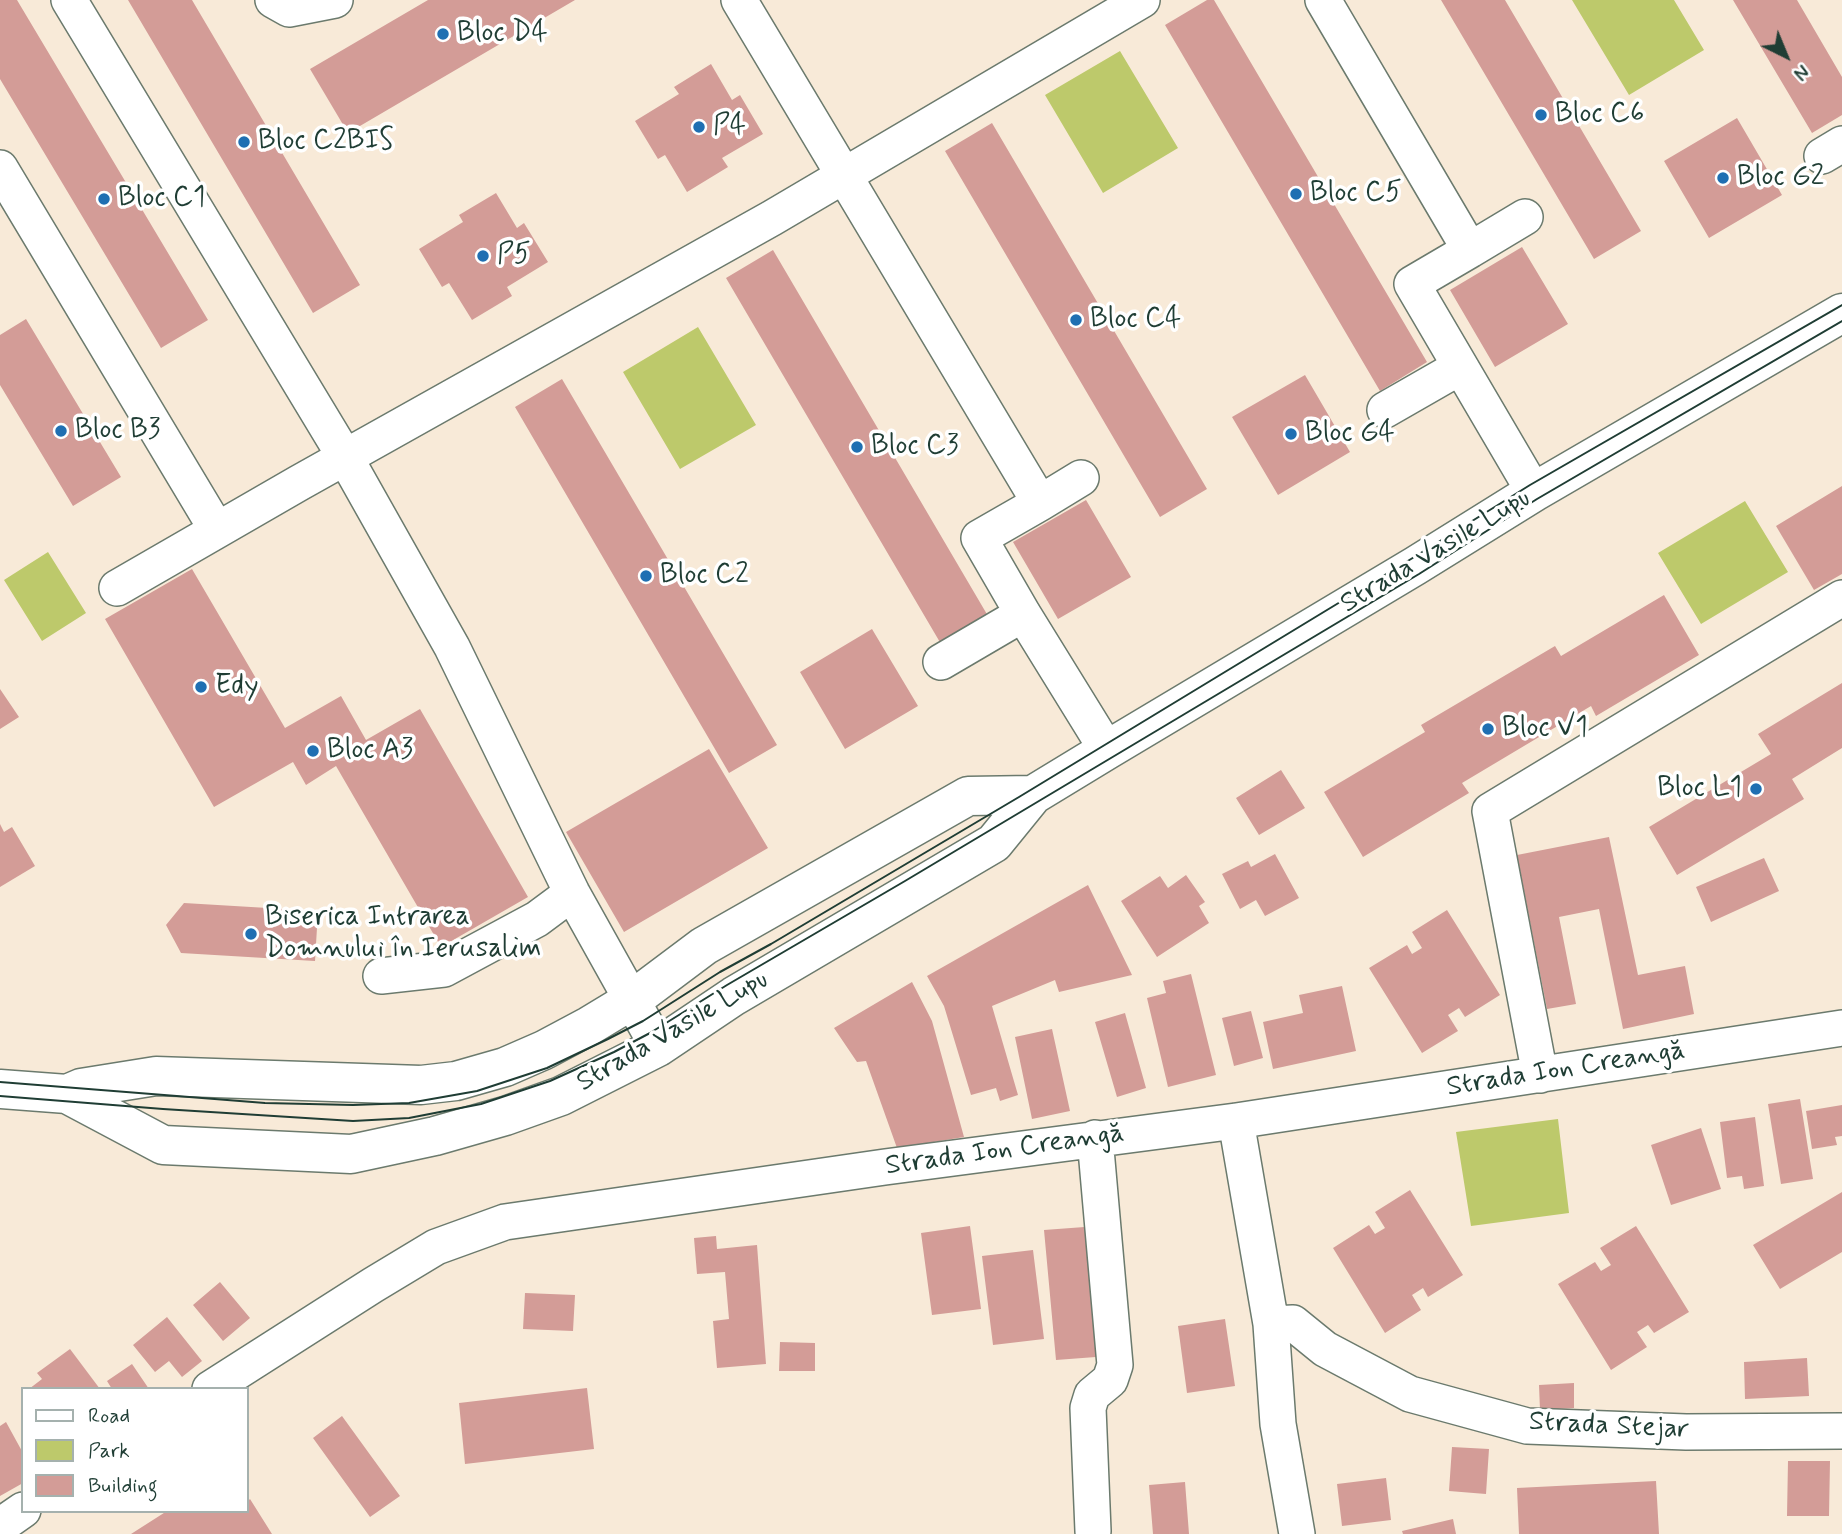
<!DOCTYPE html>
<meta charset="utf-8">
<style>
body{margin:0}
#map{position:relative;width:1842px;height:1534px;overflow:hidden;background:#f8ead8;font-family:Mynerve,sans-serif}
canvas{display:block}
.legend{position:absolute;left:21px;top:1387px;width:228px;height:126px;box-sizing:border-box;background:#fff;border:2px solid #a5b1ae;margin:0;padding:9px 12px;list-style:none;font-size:21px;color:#1f3d34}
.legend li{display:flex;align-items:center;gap:14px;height:35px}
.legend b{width:35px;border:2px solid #a5b1ae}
.north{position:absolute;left:1751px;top:21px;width:70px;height:70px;-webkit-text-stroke:5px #fff;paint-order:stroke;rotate:137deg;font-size:19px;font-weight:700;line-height:28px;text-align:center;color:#1f3d34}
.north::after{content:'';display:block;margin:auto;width:24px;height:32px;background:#1f3d34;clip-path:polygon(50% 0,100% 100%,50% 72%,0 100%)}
</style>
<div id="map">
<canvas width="1842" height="1534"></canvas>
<ul class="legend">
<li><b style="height:9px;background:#fff"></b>Road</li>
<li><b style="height:19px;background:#bdc96b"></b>Park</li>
<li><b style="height:19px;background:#d39c97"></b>Building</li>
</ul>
<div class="north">N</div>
</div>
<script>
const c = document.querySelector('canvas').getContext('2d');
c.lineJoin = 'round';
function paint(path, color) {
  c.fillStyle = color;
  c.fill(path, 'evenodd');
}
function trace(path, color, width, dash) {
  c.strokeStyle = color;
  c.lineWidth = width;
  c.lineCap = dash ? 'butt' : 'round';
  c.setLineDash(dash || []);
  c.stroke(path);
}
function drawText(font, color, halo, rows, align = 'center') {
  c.font = font + ' Mynerve,sans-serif';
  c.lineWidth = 7;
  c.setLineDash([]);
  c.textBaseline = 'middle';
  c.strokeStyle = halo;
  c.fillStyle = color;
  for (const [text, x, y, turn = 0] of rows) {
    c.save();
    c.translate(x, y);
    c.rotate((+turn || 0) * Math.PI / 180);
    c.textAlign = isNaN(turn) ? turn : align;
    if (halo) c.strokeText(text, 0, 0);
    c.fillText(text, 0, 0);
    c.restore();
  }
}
const green = new Path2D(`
 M1572,0H1674L1704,50L1629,95Z
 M1120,51L1178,148L1103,193L1045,95Z
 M698,327L756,425L680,469L623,372Z
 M1745,501L1788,572L1701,624L1658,553Z
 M48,552L86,613L42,641L4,580Z
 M1558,1119L1569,1213L1471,1226L1456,1132Z`);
const building = new Path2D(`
 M0,0H17L208,320L161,348L0,79Z
 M128,0H192L360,285L313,313Z
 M428,0H575L348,133L310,69Z
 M1207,0H1214L1427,362L1380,391L1165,25Z
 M1441,0H1505L1641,231L1594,259Z
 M1733,0H1797L1842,77V115L1812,133Z
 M711,64L732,100L740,95L763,134L722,158L728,167L687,192L665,155L658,159L635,121L679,94L674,87Z
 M1737,118L1782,195L1709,238L1664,161Z
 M992,123L1207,489L1160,517L945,151Z
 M496,193L517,228L524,223L548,262L507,287L512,296L472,320L449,283L442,287L419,249L463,222L459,215Z
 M1522,247L1568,324L1495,367L1450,290Z
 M773,250L988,616L941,644L726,278Z
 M26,319L121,477L73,506L0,385V335Z
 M1305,375L1350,452L1278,495L1232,417Z
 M562,379L777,745L729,773L515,407Z
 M1842,486V574L1814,590L1776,526Z
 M1086,500L1131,577L1058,619L1013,542Z
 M192,569L285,728L341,696L366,740L420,709L528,897L441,947L336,766L306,785L293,762L214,807L105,619Z
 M1664,595L1699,655L1596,716L1591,706L1462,783L1469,793L1363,857L1324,792L1425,732L1421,725L1555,646L1561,656Z
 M872,629L918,706L845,749L800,672Z
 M1842,683V748L1792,779L1804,799L1677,875L1649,827L1771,754L1758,734Z
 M0,689L19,717L0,729Z
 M709,749L768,848L624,932L566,832Z
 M1281,770L1305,808L1259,835L1236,798Z
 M0,824L4,832L12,827L35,866L0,887Z
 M1609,837L1638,975L1685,966L1694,1014L1623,1029L1599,909L1559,917L1576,1004L1547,1009L1517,855Z
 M1275,854L1299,898L1265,916L1256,900L1240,909L1222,874L1248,861L1251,867Z
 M1764,858L1779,891L1711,922L1696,887Z
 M1186,875L1205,902L1199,906L1209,923L1157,957L1121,901L1160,876L1168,888Z
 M1088,885L1132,975L1059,992L1055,980L992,1006L1018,1095L1000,1101L996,1088L971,1095L944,1006L927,976Z
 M184,903L318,911L315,961L181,953L166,925Z
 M1447,910L1500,995L1465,1017L1459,1008L1448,1015L1458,1031L1422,1053L1369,968L1407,945L1412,954L1422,948L1412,932Z
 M1191,974L1216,1075L1168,1087L1147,998L1166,993L1163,981Z
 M912,982L932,1021L964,1137L897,1148L866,1061L857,1062L834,1028Z
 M1342,986L1356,1051L1273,1069L1263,1022L1303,1013L1299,995Z
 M1251,1011L1263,1058L1234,1066L1222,1018Z
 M1125,1013L1146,1088L1117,1097L1095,1022Z
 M1052,1029L1070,1111L1032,1119L1015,1037Z
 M1800,1099L1813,1179L1781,1184L1768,1104Z
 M1842,1105V1136L1835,1137L1837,1145L1812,1149L1806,1111Z
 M1755,1117L1764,1186L1744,1189L1742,1176L1727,1178L1720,1122Z
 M1701,1128L1721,1189L1671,1205L1651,1145Z
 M1410,1190L1463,1275L1428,1297L1423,1288L1412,1295L1421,1310L1385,1333L1333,1248L1369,1225L1375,1234L1385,1228L1375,1212Z
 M1842,1192V1252L1780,1289L1753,1245Z
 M970,1226L981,1309L932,1315L921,1233Z
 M1098,1226L1109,1356L1056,1360L1044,1230Z
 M1636,1226L1689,1312L1654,1333L1648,1325L1637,1332L1647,1347L1611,1370L1558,1284L1595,1262L1601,1271L1611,1265L1600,1248Z
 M716,1236L717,1249L757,1245L766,1364L717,1368L713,1321L729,1319L725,1272L697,1274L694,1238Z
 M1033,1250L1044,1339L993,1345L982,1256Z
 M220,1282L250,1318L223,1341L193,1305Z
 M525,1293L575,1295L573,1331L523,1329Z
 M167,1317L202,1361L182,1377L169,1361L155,1372L133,1345Z
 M1225,1319L1235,1386L1187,1393L1178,1326Z
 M780,1342L815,1343V1371H779Z
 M70,1349L100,1389H29L42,1379L37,1373Z
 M1807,1358L1809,1396L1745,1399L1744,1362Z
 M132,1364L149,1389H112L107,1381Z
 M1574,1383V1408L1540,1410L1539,1385Z
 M587,1388L594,1449L465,1464L459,1403Z
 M342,1416L400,1496L370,1517L313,1438Z
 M6,1422L23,1453V1483L0,1496V1426Z
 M1452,1447L1489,1449L1486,1494L1449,1491Z
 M1788,1461H1830L1829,1516H1787Z
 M1386,1478L1391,1520L1342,1526L1337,1484Z
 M1656,1481L1659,1534H1519L1517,1488Z
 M1185,1482L1189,1534H1153L1149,1485Z
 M250,1499L272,1534H131L167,1511H247V1502Z
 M1453,1519L1456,1534H1403L1402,1531Z`);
const minor = new Path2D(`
 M69,0L345,457L452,647L572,893L658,1047
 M273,0L289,9L335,0
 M739,0L1040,503L1081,478
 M1323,0L1470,250L1525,217
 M1822,156L1842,144
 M0,168L217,530
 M1470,250L1412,284L1534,492
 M1385,410L1460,367
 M1040,503L979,538L1023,614L1107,750
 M117,588L299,483L772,218L1142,0
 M941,662L1023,614
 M381,976L444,969L537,919L572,893
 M1540,1075L1490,811L1842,598
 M1236,1121L1271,1324L1293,1323L1325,1349L1410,1394L1527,1426L1686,1432L1842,1431
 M1271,1324L1278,1424L1297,1534
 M210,1389L373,1285L436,1247L505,1222L885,1167L1236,1121L1842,1028
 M0,1526L23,1510
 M1093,1531L1088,1408L1092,1395L1110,1380L1115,1365L1095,1138`);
const major = new Path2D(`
 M0,1089L67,1094L81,1088L156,1076L421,1085L456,1081L505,1067L544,1050L589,1026L632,1000L704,946L968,796L1033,795
 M67,1094L163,1145L351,1154L435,1136L505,1116L561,1096L658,1047L734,996L994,843L1033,795L1107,750L1415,566L1534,492L1842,313`);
const tram = new Path2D(`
 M0,1082L265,1103L353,1105L409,1103L477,1091L547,1068L608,1039L643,1021L720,972L771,944L1019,797L1411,559L1530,485L1842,305
 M0,1096L163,1109L353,1121L409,1118L481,1104L550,1081L614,1052L650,1033L727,985L905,881L1419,574L1537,499L1842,321`);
const markers = [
 [443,34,7,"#1f6fb2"],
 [1541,115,7,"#1f6fb2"],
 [699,127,7,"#1f6fb2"],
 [244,142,7,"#1f6fb2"],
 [1723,178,7,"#1f6fb2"],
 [1296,194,7,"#1f6fb2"],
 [104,199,7,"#1f6fb2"],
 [483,256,7,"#1f6fb2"],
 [1076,320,7,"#1f6fb2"],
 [61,431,7,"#1f6fb2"],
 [1291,434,7,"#1f6fb2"],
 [857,447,7,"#1f6fb2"],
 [646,576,7,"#1f6fb2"],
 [201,687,7,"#1f6fb2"],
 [1488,729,7,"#1f6fb2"],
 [313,751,7,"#1f6fb2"],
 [1756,789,7,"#1f6fb2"],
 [251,934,7,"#1f6fb2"]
];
const poiNames = [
 ["Bloc D4",457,34],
 ["Bloc C6",1555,115],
 ["P4",713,127],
 ["Bloc C2BIS",258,142],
 ["Bloc G2",1737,178],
 ["Bloc C5",1310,194],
 ["Bloc C1",118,199],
 ["P5",497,256],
 ["Bloc C4",1090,320],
 ["Bloc B3",75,431],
 ["Bloc G4",1305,434],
 ["Bloc C3",871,447],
 ["Bloc C2",660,576],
 ["Edy",215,687],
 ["Bloc V1",1502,729],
 ["Bloc A3",327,751],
 ["Bloc L1",1742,789,"right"],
 ["Biserica Intrarea",265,918],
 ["Domnului în Ierusalim",265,950]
];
const streetNames = [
 ["Strada Vasile Lupu",1436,552,-31],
 ["Strada Vasile Lupu",673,1032,-30],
 ["Strada Ion Creangă",1566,1070,-9],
 ["Strada Ion Creangă",1005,1151,-8],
 ["Strada Stejar",1609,1427,3]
];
paint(green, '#bdc96b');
paint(building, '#d39c97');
trace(minor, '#6b7a6d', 38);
trace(major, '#6b7a6d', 41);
trace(minor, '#fff', 35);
trace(major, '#fff', 38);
trace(tram, '#1f3d34', 2);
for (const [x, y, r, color] of markers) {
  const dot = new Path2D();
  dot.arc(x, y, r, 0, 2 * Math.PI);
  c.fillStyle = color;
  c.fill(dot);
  trace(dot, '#fff', 2.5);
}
drawText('28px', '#1f3d34', '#fff', poiNames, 'left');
drawText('28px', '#1f3d34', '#fff', streetNames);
</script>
